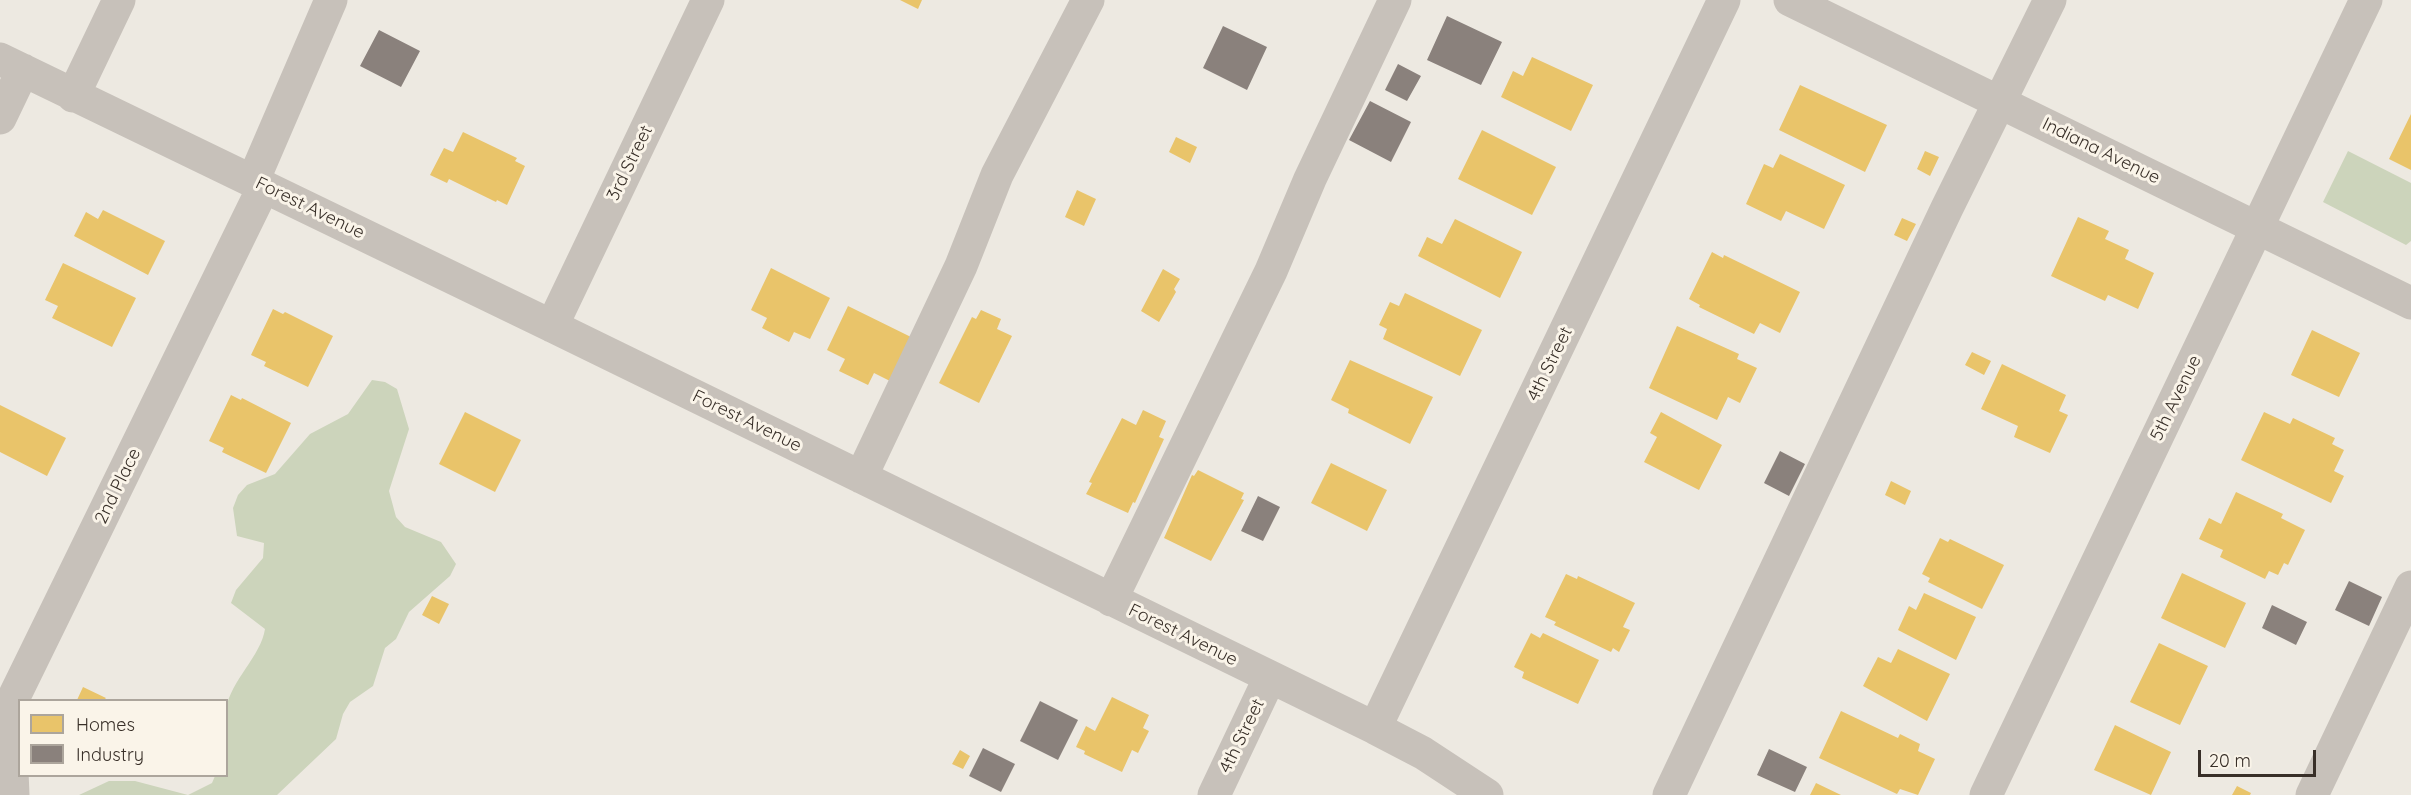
<!DOCTYPE html>
<style>
body{margin:0}
#map{position:relative;width:2411px;height:795px;overflow:hidden;background:#ede9e1;font-family:Quicksand,sans-serif}
canvas{display:block}
.legend{position:absolute;left:18px;top:699px;width:210px;height:78px;box-sizing:border-box;background:#faf4e9;border:2px solid #aca59c;margin:0;padding:8px 10px;list-style:none;font-size:18px;color:#382f28}
.legend li{display:flex;align-items:center;gap:12px;height:30px}
.legend b{width:30px;border:2px solid #aca59c}
.scale{position:absolute;left:2198px;top:750px;width:118px;height:27px;box-sizing:border-box;border:3px solid #382f28;border-top:0;padding-left:8px;font-size:18px;line-height:21px;white-space:nowrap;color:#382f28;-webkit-text-stroke:4px #faf4e9;paint-order:stroke}
</style>
<div id="map">
<canvas width="2411" height="795"></canvas>
<ul class="legend">
<li><b style="height:16px;background:#e9c46a"></b>Homes</li>
<li><b style="height:16px;background:#8a817c"></b>Industry</li>
</ul>
<div class="scale">20 m</div>
</div>
<script>
const c = document.querySelector('canvas').getContext('2d');
c.lineJoin = 'round';
function paint(path, color) {
  c.fillStyle = color;
  c.fill(path, 'evenodd');
}
function trace(path, color, width, dash) {
  c.strokeStyle = color;
  c.lineWidth = width;
  c.lineCap = dash ? 'butt' : 'round';
  c.setLineDash(dash || []);
  c.stroke(path);
}
function drawText(font, color, halo, rows, align = 'center') {
  c.font = font + ' Quicksand,sans-serif';
  c.lineWidth = 6;
  c.setLineDash([]);
  c.textBaseline = 'middle';
  c.strokeStyle = halo;
  c.fillStyle = color;
  for (const [text, x, y, turn = 0] of rows) {
    c.save();
    c.translate(x, y);
    c.rotate((+turn || 0) * Math.PI / 180);
    c.textAlign = isNaN(turn) ? turn : align;
    if (halo) c.strokeText(text, 0, 0);
    c.fillText(text, 0, 0);
    c.restore();
  }
}
const green = new Path2D(`
 M2348,151L2411,183V241L2406,245L2323,202Z
 M372,380L385,382L397,389L409,429L389,491L396,517L405,527L441,542L456,564L450,576L409,612L396,639L385,648L373,686L350,702L343,714L336,739L277,795H79L109,781H135L188,795L212,783L215,776H226C226,754 223,730 226,709C231,680 261,656 265,629L231,603L236,590L263,558L264,543L237,536L233,508L238,495L247,485L275,474L310,434L348,414Z`);
const homes = new Path2D(`
 M900,0H922L918,9Z
 M1532,57L1593,85L1571,131L1501,97L1513,71L1523,76Z
 M1800,85L1887,125L1865,172L1779,130Z
 M2411,114V170L2389,159Z
 M1482,130L1556,167L1532,215L1458,179Z
 M463,132L517,158L515,161L525,166L507,205L497,200L496,202L449,179L447,183L430,175L444,148L453,152Z
 M1176,137L1197,147L1190,163L1169,152Z
 M1925,151L1939,157L1930,176L1917,169Z
 M1780,154L1845,185L1824,229L1786,211L1781,221L1746,204L1764,164L1773,168Z
 M1077,190L1096,199L1084,226L1065,217Z
 M103,210L165,241L148,275L74,236L86,212L98,219Z
 M2078,217L2109,231L2105,239L2129,250L2125,259L2154,273L2138,309L2108,295L2105,301L2051,276Z
 M1902,218L1916,224L1907,241L1894,235Z
 M1455,219L1522,252L1500,298L1418,256L1427,237L1442,244Z
 M1712,252L1723,258L1724,255L1800,292L1780,333L1760,323L1754,334L1699,307L1700,305L1689,299Z
 M63,263L136,298L112,347L52,318L58,306L45,300Z
 M771,268L830,298L810,339L794,332L789,342L762,328L767,318L751,310Z
 M1163,269L1180,279L1174,289L1176,292L1159,322L1141,311Z
 M1405,293L1482,330L1460,376L1383,339L1387,329L1379,325L1390,302L1399,306Z
 M848,306L913,338L892,382L874,373L868,385L839,371L845,359L827,350Z
 M273,309L283,314L285,312L333,336L308,387L264,366L266,362L251,355Z
 M981,310L1001,319L997,329L1012,336L979,403L939,383L972,317L976,319Z
 M1677,326L1739,354L1737,359L1757,368L1740,403L1728,397L1717,420L1649,388Z
 M2312,330L2360,353L2339,397L2291,375Z
 M1972,352L1991,361L1984,375L1965,365Z
 M1350,360L1433,397L1410,444L1348,413L1349,409L1331,400Z
 M2002,364L2066,395L2059,411L2068,415L2050,453L2014,437L2018,426L1981,409Z
 M231,395L241,400L242,398L291,423L266,473L222,452L224,448L209,441Z
 M0,405L66,438L47,476L0,452Z
 M1143,410L1166,421L1159,437L1164,439L1135,503L1133,502L1128,513L1086,494L1092,483L1089,482L1122,418L1136,425Z
 M465,412L521,440L495,492L439,464Z
 M1661,412L1722,445L1699,490L1644,462L1657,437L1650,433Z
 M2264,412L2290,424L2293,418L2335,438L2332,444L2344,450L2334,471L2344,476L2331,503L2241,460Z
 M1331,463L1387,490L1367,531L1311,503Z
 M1198,470L1244,493L1241,499L1244,500L1211,561L1164,538L1192,475L1194,476Z
 M1891,481L1911,491L1905,505L1885,495Z
 M2236,492L2283,514L2281,518L2305,530L2288,565L2284,563L2278,575L2269,571L2265,579L2220,557L2223,550L2199,539L2209,518L2221,524Z
 M1940,538L1948,542L1950,539L2004,565L1982,609L1928,582L1930,578L1922,574Z
 M2182,573L2246,603L2225,648L2161,618Z
 M1566,574L1577,579L1578,576L1635,603L1623,627L1630,630L1619,652L1613,648L1611,652L1554,625L1556,622L1545,617Z
 M1924,593L1976,617L1956,660L1898,630L1909,606L1916,610Z
 M432,596L449,604L439,624L422,615Z
 M1531,633L1540,638L1543,633L1599,660L1578,704L1522,678L1524,672L1514,667Z
 M2159,643L2208,666L2180,725L2130,702Z
 M1898,649L1950,674L1927,721L1863,686L1878,657L1891,663Z
 M83,687L106,698L104,700H77Z
 M1112,697L1149,715L1143,728L1149,731L1138,753L1132,750L1122,772L1084,754L1085,751L1076,747L1086,726L1095,731Z
 M1841,711L1898,738L1900,734L1920,744L1918,751L1935,759L1918,795L1900,789L1897,794L1819,758Z
 M2115,725L2171,752L2151,795L2094,770Z
 M960,750L970,756L963,769L952,764Z
 M1816,783L1841,795H1810Z
 M2237,786L2251,793L2250,795H2232Z`);
const industry = new Path2D(`
 M1447,16L1502,42L1481,85L1427,60Z
 M1223,26L1267,47L1247,90L1203,68Z
 M379,30L420,51L401,87L360,66Z
 M1398,64L1421,76L1407,101L1385,90Z
 M1370,101L1411,122L1391,162L1349,140Z
 M1780,451L1805,464L1789,496L1764,483Z
 M1258,496L1280,507L1263,541L1241,531Z
 M2349,581L2382,597L2369,626L2335,610Z
 M2272,605L2307,622L2296,645L2262,628Z
 M1040,701L1078,720L1058,760L1020,741Z
 M983,748L1015,764L1001,792L969,776Z
 M1769,749L1807,767L1795,792L1757,775Z`);
const minor = new Path2D(`
 M1790,0L2411,303
 M0,59L552,326L1375,728L1423,753L1487,795
 M73,96L119,0
 M0,118L23,70
 M253,181L331,0
 M552,326L708,0
 M861,477L961,266L997,175L1088,0
 M1111,600L1271,271L1310,179L1395,0
 M1375,728L1724,0
 M13,795L10,725L12,701L264,186
 M1214,795L1270,677
 M1669,795L1947,208L2050,0
 M1986,795L2366,0
 M2312,795L2411,587`);
const streetNames = [
 ["Indiana Avenue",2101,151,26],
 ["3rd Street",630,163,-64],
 ["Forest Avenue",310,208,26],
 ["4th Street",1550,364,-64],
 ["5th Avenue",2176,398,-64],
 ["Forest Avenue",747,421,26],
 ["2nd Place",118,486,-64],
 ["Forest Avenue",1183,635,26],
 ["4th Street",1242,736,-64]
];
paint(green, '#ccd4bb');
paint(homes, '#e9c46a');
paint(industry, '#8a817c');
trace(minor, '#c7c1ba', 33);
drawText('18px', '#382f28', '#faf4e9', streetNames);
</script>
